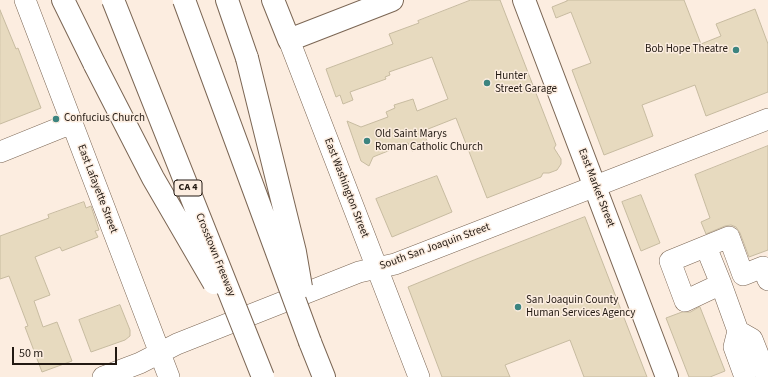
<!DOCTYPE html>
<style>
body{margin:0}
#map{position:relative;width:768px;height:377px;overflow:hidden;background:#fcede0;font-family:"Source Sans 3",sans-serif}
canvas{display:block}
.scale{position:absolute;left:12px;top:347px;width:105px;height:18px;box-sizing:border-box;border:2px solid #221912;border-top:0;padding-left:5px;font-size:12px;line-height:14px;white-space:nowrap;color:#221912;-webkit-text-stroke:3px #fcede0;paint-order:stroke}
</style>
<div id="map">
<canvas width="768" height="377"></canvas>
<div class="scale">50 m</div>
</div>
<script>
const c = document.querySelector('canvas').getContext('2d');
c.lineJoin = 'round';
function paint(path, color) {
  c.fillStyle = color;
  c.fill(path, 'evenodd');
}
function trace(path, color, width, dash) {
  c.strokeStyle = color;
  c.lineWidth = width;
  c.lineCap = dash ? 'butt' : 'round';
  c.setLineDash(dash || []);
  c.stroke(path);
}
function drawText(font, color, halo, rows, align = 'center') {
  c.font = font + ' "Source Sans 3",sans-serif';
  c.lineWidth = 3;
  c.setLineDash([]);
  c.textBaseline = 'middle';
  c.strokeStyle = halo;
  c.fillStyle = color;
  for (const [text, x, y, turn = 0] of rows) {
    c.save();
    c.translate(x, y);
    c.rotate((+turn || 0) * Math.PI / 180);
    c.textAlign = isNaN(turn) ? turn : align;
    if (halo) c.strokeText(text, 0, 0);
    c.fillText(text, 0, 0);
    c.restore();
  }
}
const building = new Path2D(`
 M471,0H500L556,145L554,148L561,159V164L557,170L549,173H543L541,177L487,198L456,118L423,131L429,146L412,151L408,143L373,157L369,166L361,161L347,121L361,127L388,117L386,112L395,108L394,105L413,99L417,111L448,99L432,57L389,72L390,75L385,77L386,79L350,92L353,100L343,104L340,95L336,97L326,69L393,44L389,34L419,23L418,21Z
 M567,0H684L701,44L721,36L716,24L755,9L768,44V92L706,116L695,85L642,105L653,136L604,155L572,70L591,63L571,12L556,18L552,7L567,1Z
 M0,10L16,49L18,48L41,108L0,124Z
 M768,146V250L749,257L740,233L736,227L731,225L725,226L706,234L701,222L710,218L695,175Z
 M437,176L452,212L392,237L376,199Z
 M641,195L660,243L641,251L622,202Z
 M84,202L86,208L91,206L99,230L95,231L98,237L62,251L60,247L35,257L50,295L34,301L43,327L57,322L72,361L42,372L25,327L28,326L9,276L0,279V236L49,218L48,215Z
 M585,217L647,377H584L570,340L505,365L510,377H442L408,287L474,260Z
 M120,305L130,330V336L125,340L91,352L79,320Z
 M700,307L725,371L710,377H689L666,318L682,312H690Z`);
const minor = new Path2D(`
 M25,0L169,377
 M289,40L419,377
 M0,152L72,123
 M706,247L721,284
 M738,331L752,339L767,377
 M103,377L140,363L177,344L359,272L395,264L768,119
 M745,377L734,347L738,331L721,284L685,301L670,261L729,237L743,275L763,267L768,280`);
const major = new Path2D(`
 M273,0L289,40L392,0
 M524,0L667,377`);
const highway = new Path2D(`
 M63,0L95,65
 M227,0L247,58
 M310,342L324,377`);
const highwayBridge = new Path2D(`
 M113,0L263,377
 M184,0L310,342
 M247,58L295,252L301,287
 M95,65L153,178L214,283`);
const markers = [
 [736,50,4,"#3c847f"],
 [487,83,4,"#3c847f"],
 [56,119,4,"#3c847f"],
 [367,141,4,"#3c847f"],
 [518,307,4,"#3c847f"]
];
const shields = [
 [188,188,28]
];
const shieldNames = [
 ["CA 4",188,188]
];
const poiNames = [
 ["Bob Hope Theatre",728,50,"right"],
 ["Hunter",495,77],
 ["Street Garage",495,90],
 ["Confucius Church",64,119],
 ["Old Saint Marys",375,135],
 ["Roman Catholic Church",375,148],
 ["San Joaquin County",526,301],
 ["Human Services Agency",526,314]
];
const streetNames = [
 ["East Washington Street",346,188,69],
 ["East Market Street",596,188,69],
 ["East Lafayette Street",97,189,69],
 ["South San Joaquin Street",435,247,-20],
 ["Crosstown Freeway",215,255,68]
];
paint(building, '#e7dabf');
trace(building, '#c7bba0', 1);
trace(minor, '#7b6654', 22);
trace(major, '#7b6654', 24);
trace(highway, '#7b6654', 24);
trace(minor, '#fff', 21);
trace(major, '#fff', 22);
trace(highway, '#fff', 22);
trace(highwayBridge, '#7b6654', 24, []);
trace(highwayBridge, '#fff', 22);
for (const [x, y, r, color] of markers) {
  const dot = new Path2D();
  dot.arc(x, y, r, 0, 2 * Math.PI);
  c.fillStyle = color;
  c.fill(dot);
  trace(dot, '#fcede0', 1.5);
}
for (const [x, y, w] of shields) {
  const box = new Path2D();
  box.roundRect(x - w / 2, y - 8, w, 16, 3);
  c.fillStyle = '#fcede0';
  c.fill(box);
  trace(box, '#221912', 1);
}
drawText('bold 10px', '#221912', null, shieldNames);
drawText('11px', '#221912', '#fcede0', poiNames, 'left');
drawText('11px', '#221912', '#fcede0', streetNames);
</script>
